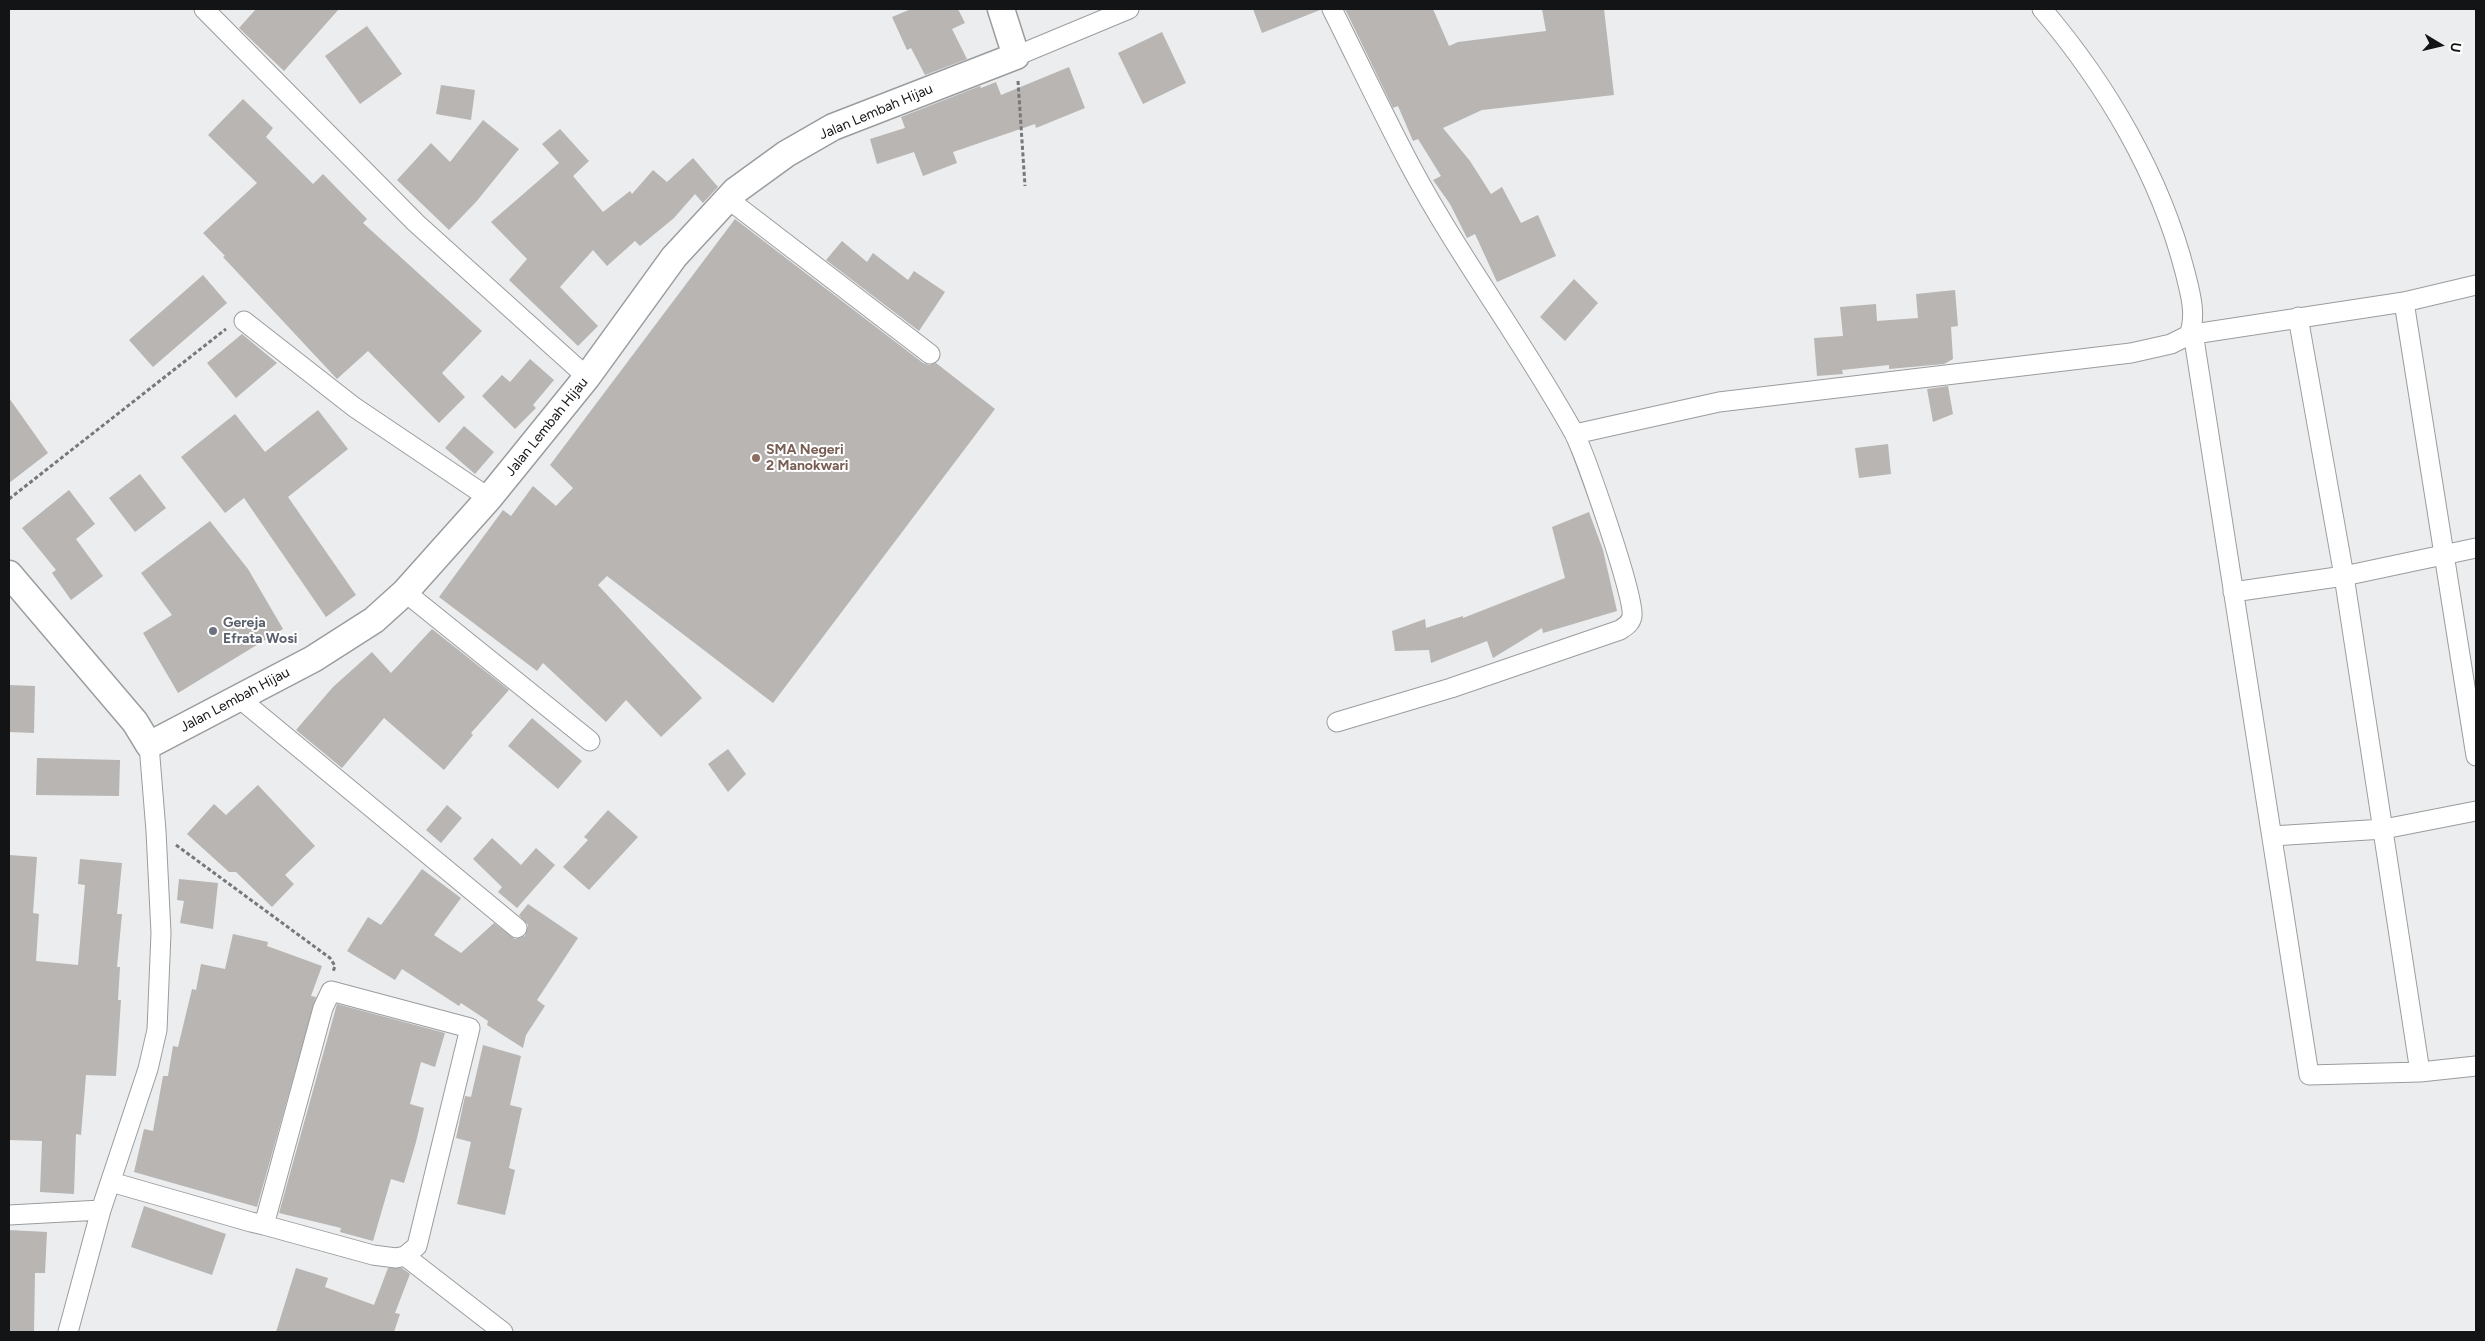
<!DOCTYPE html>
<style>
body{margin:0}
#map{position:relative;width:2485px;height:1341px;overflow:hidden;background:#ebedef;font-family:Figtree,sans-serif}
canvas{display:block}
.frame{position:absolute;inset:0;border:10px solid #131415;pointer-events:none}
.north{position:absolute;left:2415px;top:20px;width:50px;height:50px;-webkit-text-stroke:4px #fff;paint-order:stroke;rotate:99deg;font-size:14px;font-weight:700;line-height:20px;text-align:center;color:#131415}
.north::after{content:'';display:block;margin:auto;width:18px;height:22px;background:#131415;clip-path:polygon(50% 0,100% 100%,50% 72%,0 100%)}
</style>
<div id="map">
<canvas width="2485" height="1341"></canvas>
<div class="frame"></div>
<div class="north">U</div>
</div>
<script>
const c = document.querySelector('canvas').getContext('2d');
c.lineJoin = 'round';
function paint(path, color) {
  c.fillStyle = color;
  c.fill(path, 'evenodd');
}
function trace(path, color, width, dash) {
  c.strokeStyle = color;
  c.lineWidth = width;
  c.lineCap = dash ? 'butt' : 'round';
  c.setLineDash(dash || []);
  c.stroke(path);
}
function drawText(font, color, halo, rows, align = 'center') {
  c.font = font + ' Figtree,sans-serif';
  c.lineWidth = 4;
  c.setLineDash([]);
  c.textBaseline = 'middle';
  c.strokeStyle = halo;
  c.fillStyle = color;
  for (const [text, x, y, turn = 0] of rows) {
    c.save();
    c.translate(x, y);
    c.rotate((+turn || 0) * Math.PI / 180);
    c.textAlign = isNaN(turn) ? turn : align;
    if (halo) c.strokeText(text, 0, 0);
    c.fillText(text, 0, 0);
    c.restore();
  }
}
const building = new Path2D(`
 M256,9H339L284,71L239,28Z
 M911,9H958L965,23L952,29L967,59L925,75L911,48L907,50L892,17Z
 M1253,9H1320V10L1262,33Z
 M1345,9H1433L1449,46L1458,42L1546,31L1542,9H1604L1614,95L1482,110L1443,128L1470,161L1491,194L1502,187L1521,223L1538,215L1556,256L1497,282L1475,234L1467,238L1450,204L1433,180L1441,176L1418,139L1413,141L1398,106L1393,108Z
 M367,26L402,74L360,104L325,56Z
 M1162,32L1186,83L1143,104L1118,53Z
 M1069,67L1085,108L1036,128L1035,124L953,152L957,163L923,176L914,152L877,164L870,139L905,128L901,117L980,86L981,88L996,82L1001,95Z
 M441,85L475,90L471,120L436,114Z
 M243,99L273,128L266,137L313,184L323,174L367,219L363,223L482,331L442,373L465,397L439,423L368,351L337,379L223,257L225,256L203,233L257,183L208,135Z
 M483,120L519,149L476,202L449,230L397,180L431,143L450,162Z
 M560,129L589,161L573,176L603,212L630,191L632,194L653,170L667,182L693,158L718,187L703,203L695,194L674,218L640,246L635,241L607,266L593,250L560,287L598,326L578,346L509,280L527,259L491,222L559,163L542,144Z
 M735,219L923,363L929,365L936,363L995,409L773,703L607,576L598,585L702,698L661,737L626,700L606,722L543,663L537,671L439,597L503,510L511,516L533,486L556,506L573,488L550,465Z
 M842,241L867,262L873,253L908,280L914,271L945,292L919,331L826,260Z
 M203,275L227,303L153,367L129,340Z
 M1574,279L1598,303L1565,341L1540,317Z
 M1955,290L1958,326L1951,327L1953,359L1944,364L1889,369V365L1842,370L1843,374L1817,376L1814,338L1843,336L1840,307L1876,304L1877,321L1918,318L1916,294Z
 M242,334L277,363L236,398L207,363Z
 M530,359L554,380L533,405L536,408L515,429L482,396L502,375L510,382Z
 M1948,386L1953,414L1933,422L1927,389Z
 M9,398L48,453L9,483Z
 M318,410L348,449L288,497L356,595L326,617L244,498L225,513L181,457L235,414L265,452Z
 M464,426L494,452L475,474L445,448Z
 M1888,444L1891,474L1859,478L1855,448Z
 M140,474L166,508L135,532L109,498Z
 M69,490L95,524L76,539L103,576L71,600L52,573L56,570L22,528Z
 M1589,512L1603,550L1617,611L1543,633L1542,628L1493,658L1487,641L1431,663L1429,650L1395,651L1392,631L1425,619L1426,628L1463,616V618L1565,578L1552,527Z
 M210,521L248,569L283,629L178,693L143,633L172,615L141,573Z
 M432,629L509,690L471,733L473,735L444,770L384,718L342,768L296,730L333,687L372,652L391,673Z
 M9,685L35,686L34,733L9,732Z
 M532,718L582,761L558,789L508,746Z
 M728,749L746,774L728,792L708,764Z
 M37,758L120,760L119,796L36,795Z
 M258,785L315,846L285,875L294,884L272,907L236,872H229L187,834L214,804L226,815Z
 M447,805L462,818L441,843L426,830Z
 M608,810L638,837L589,890L563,867L588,840L584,837Z
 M492,838L521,865L536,848L555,865L517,908L498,892L502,887L473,859Z
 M9,855L37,857L33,913L39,914L36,961L78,965L85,885L78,884L80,859L122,863L117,914H122L117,967H120L118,1000H121L116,1076L86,1075L81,1135L76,1134L74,1194L40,1192L42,1141L9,1140Z
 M422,869L461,898L434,935L461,953L494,923L515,939L525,936L528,925L519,915L528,904L578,938L537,1000L545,1006L526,1035L523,1048L487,1025L488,1021L461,1003L459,1006L402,969L395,980L347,951L368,917L381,925Z
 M179,879L218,883L213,929L180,923L184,901L177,900Z
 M233,934L268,942L267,946L322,966L311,996L316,997L257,1207L134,1172L144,1129L153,1131L163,1076H168L173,1046L178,1047L192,989L196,990L201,964L225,969Z
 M337,1004L445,1033L435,1067L421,1062L410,1104L424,1108L416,1142L404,1183L391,1179L373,1241L340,1232L341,1228L279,1213Z
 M483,1045L521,1056L510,1105L522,1108L509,1168L515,1170L505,1215L457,1204L471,1142L456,1138L465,1096L471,1097Z
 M144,1206L226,1234L212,1275L131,1247Z
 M9,1230L47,1232L45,1273H35L34,1332L9,1331Z
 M296,1268L328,1278L325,1287L374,1305L388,1268H402L410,1274L395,1313L400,1314L394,1332H276Z`);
const path = new Path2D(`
 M1018,81L1025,186
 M9,499L226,329
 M176,845L330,958L335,966L333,972`);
const street = new Path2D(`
 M204,9L416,223L587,377
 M1332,9C1358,61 1383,114 1410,165C1459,257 1523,341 1574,433C1585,454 1635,597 1632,616C1631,623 1626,626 1620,630L1451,688L1337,722
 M1016,56L1129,9
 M728,199L930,354
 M2404,302L2476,756
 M2298,317L2344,576L2420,1072
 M244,321L354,407L489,498
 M2192,326L2309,1075L2420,1072L2476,1066
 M2194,334L2404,302L2476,285
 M1575,434L1719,402L2131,353L2171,344L2189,335C2197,315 2190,292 2185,272C2160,175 2106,84 2042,9
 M405,592L590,741
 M2233,592L2344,576L2476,548
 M239,698L517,928
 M2272,836L2384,829L2476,811
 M111,1182L251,1222L264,1225L373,1255L396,1258L405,1256L417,1246L470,1028L331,991L323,1008L264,1225
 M9,1215L101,1210
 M405,1256L503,1332
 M68,1332L101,1210L148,1069L157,1030L161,933L156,831L149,745`);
const secondary = new Path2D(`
 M9,574L135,722L149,745L313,659L374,620L405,592L489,498L587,377L674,257L735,191L786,154L833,127L1016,56L1001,9`);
const markers = [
 [756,458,5,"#8d6e63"],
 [213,631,5,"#6b7280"]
];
const streetNames = [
 ["Jalan Lembah Hijau",876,112,-23],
 ["Jalan Lembah Hijau",547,427,-51],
 ["Jalan Lembah Hijau",235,700,-28]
];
const educationNames = [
 ["SMA Negeri",766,450],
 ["2 Manokwari",766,466]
];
const worshipNames = [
 ["Gereja",223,623],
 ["Efrata Wosi",223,639]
];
paint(building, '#b8b5b3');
trace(street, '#9a9c9e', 21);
trace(secondary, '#9a9c9e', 29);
trace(path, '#767879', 3, [4, 2.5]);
trace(street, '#fff', 19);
trace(secondary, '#fff', 26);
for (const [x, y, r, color] of markers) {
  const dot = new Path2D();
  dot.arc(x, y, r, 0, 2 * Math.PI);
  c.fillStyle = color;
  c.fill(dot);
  trace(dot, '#fff', 2);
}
drawText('14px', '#131415', '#fff', streetNames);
drawText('bold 14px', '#785e54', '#fff', educationNames, 'left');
drawText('bold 14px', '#5b616d', '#fff', worshipNames, 'left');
</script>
